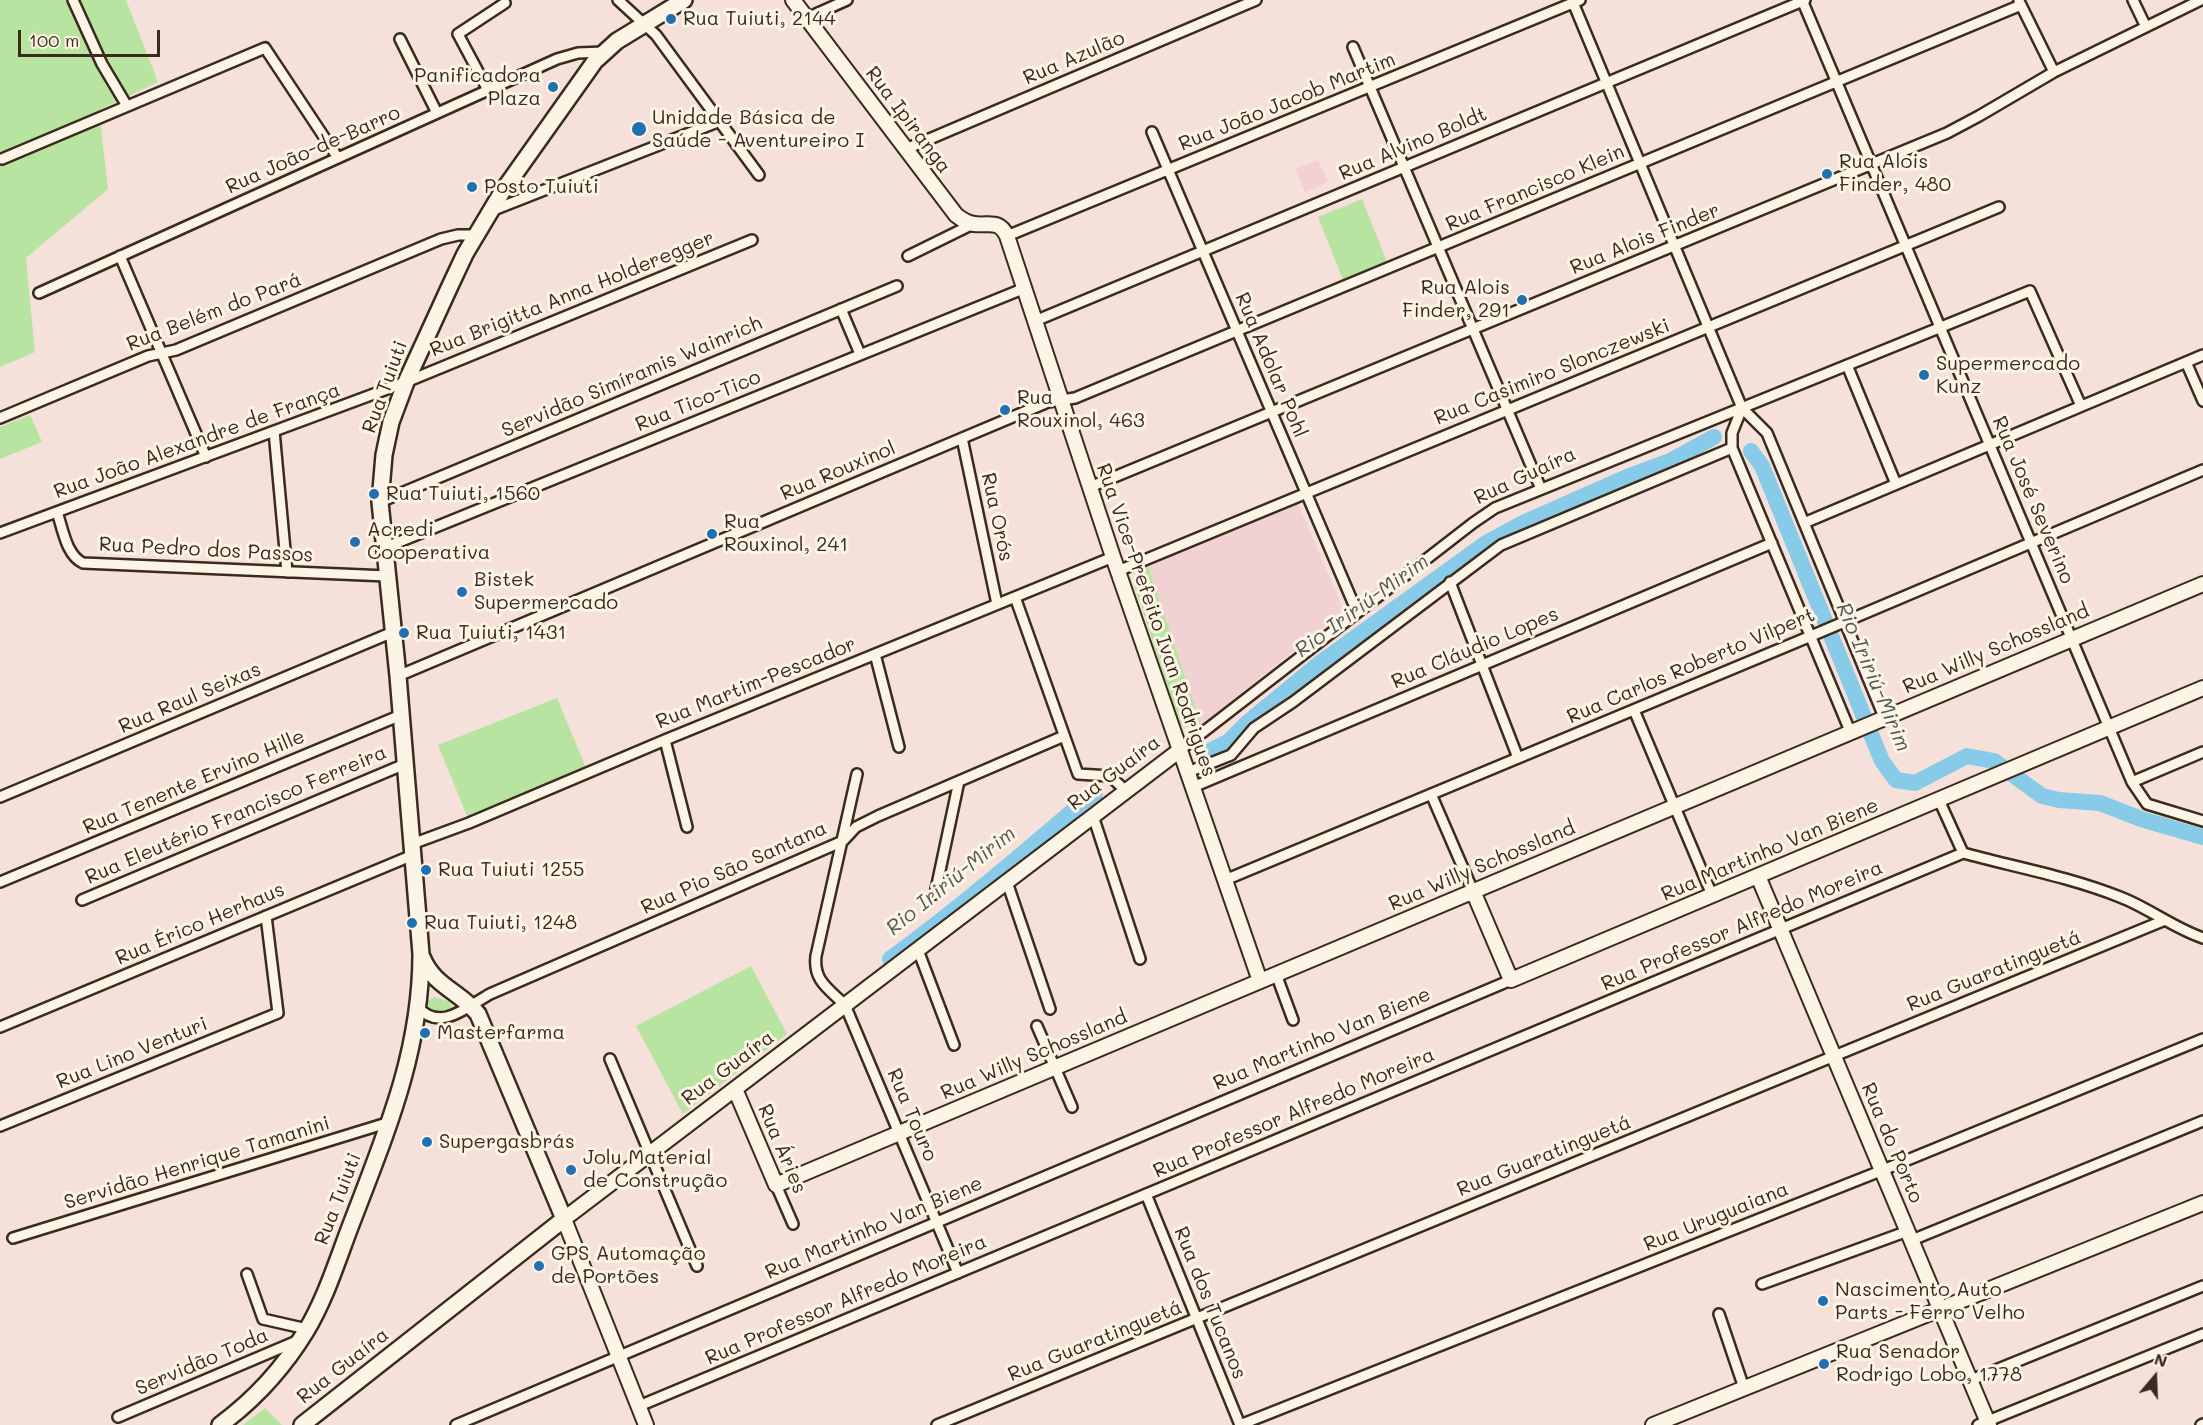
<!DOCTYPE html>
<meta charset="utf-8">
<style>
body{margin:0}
#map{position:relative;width:2203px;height:1425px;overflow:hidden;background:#f6e0da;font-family:Mali,sans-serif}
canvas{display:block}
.north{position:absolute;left:2125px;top:1347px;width:60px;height:60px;-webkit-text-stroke:4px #fcf5e5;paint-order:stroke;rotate:19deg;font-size:16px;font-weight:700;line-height:24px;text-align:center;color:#3b2a1e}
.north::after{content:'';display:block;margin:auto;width:21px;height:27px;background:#3b2a1e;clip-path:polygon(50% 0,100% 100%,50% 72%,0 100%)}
.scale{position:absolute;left:18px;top:30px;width:142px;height:27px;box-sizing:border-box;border:3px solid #3b2a1e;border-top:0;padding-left:8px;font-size:18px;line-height:21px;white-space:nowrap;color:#3b2a1e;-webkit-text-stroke:4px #fcf5e5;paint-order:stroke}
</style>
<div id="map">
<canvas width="2203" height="1425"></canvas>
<div class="north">N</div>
<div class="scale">100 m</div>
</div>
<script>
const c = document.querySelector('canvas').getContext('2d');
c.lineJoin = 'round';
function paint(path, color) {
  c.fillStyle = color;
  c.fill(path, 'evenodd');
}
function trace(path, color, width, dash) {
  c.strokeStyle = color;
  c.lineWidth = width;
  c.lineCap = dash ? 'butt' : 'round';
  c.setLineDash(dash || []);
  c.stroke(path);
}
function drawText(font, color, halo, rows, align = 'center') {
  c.font = font + ' Mali,sans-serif';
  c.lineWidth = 6;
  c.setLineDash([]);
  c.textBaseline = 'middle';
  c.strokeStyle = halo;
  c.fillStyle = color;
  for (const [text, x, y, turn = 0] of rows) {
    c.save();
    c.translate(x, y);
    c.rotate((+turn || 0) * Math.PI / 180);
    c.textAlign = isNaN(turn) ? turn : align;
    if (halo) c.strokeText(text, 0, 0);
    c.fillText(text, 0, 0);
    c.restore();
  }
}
const built = new Path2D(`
 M1318,160L1328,182L1305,192L1295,169Z
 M1298,503L1344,611L1201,725L1148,566Z`);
const green = new Path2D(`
 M0,0H126L158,82L99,110L108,189L26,258L35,352L0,367Z
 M1362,199L1387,262L1343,280L1318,217Z
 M30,415L42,442L0,459V427Z
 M1148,566L1201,725C1194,728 1187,728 1180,725L1133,582L1137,571Z
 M557,698L586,768L467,816L438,745Z
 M751,966L787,1034L683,1114L636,1026Z
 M434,997L448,1001L455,1010L436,1014L428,1010V1001Z
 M265,1408L282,1425H243Z`);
const river = new Path2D(`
 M1751,451L1762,466L1882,761L1896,780L1915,783L1967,756L1994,761L2042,796L2059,800L2100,803L2141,819L2203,837
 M1210,751L1229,741L1247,723L1320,663L1486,543L1525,522L1627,477L1670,461L1714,437
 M890,959C957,910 1020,856 1083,802L1095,794`);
const street = new Path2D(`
 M73,0L102,64L127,106
 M618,0L656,35L759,175
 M1572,0L1742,408L1767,433L1884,717
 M1802,0L2132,782L2147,804L2203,821
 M2133,0L2146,27
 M2019,1L2054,72
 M807,18L847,0
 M400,39L437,113
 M1353,47L1541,489
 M488,90L458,34L505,3
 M1152,132L1357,612
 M906,149L1256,0
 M2,159L265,48L338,158
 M491,211L720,121
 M1007,236L1580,0
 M120,256L206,457
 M908,256L973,224
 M39,293L557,59L578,53L604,52
 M841,309L860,354
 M1035,321L1805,0
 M2186,362L2203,401
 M1847,365L1896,484
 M1742,408L1732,433V448L1850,731
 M0,418L148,356L176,350L441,239L458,235H476
 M274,431L287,572
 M962,438L997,604
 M1090,487L1947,133L1979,116L2054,72L2201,0
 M380,502L897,286
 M57,512C63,529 66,555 83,563L387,576
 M1804,523L2203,355
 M0,533L406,382L752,240
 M384,548L1025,288
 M1118,571L1999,207
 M1450,582L1518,758
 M1015,597L1078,774L1110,776L1126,791
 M875,654L899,747
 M398,676L1048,402L1075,398L2021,5
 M1634,710L1712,895
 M665,740L687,827
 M1180,750L1473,523L1495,508L2030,291L2081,406
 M1188,772L1231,755L1254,728L1293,702L1501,545L1732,448
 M857,774L816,956C813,981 829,989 845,1005L958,1273
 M2132,782L2203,752
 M1193,787L1772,543
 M1431,794L1473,891
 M0,797L393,632
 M1939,800L1963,853C2015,867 2070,877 2120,897C2149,908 2173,928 2203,938
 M1093,816L1140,959
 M412,844L469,823L665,740L1113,557
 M1225,880L1811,636L2203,470
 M0,882L401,715
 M1007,882L1050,1009
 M935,894L959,781
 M82,900L405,764
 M918,950L954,1045
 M1276,974L1293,1020
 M418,1007C440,1033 468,1006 490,994L843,841L856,827L878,816L1064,736
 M1037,1026L1072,1107
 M0,1027L413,855
 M610,1059L697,1266
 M0,1126L278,1013L266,916
 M776,1185L793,1224
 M1146,1194L1240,1425
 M13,1238L390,1122
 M1912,1240L2203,1121
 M247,1274L263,1319L307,1329
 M1762,1284L1908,1231
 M1719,1314L1744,1388
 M1971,1380L2203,1286
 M639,1406L1963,853
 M118,1417L297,1341
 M456,1425L1511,980
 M937,1425L2165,920
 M1240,1425L1883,1170L2203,1039
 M1978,1425L2203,1334
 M2201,1425L2203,1424`);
const secondary = new Path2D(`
 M793,0L956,215C961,219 967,223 974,224C989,226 999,219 1007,236L1113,557L1260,981
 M1758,876L1989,1425
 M1473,891L1511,980L2203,688
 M735,1089L776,1185L2203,584
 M646,1425L564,1219L1180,750
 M1653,1425L2203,1203`);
const primary = new Path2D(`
 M220,1425C254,1400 284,1367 306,1331C326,1298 338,1258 352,1222C386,1133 421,1052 421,954L398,676L380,502L384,455L391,422L406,382L450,286L465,254L502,192L595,61L617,41L684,0
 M302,1425L564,1219L478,1014C460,991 434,987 422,957`);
const markers = [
 [671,19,6,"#1f6fb2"],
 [553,87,6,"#1f6fb2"],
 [639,129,8,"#1f6fb2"],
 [1827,174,6,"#1f6fb2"],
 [472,187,6,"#1f6fb2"],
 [1522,300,6,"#1f6fb2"],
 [1924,375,6,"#1f6fb2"],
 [1005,410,6,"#1f6fb2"],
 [374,494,6,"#1f6fb2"],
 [712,534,6,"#1f6fb2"],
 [355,542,6,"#1f6fb2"],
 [462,592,6,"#1f6fb2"],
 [404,633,6,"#1f6fb2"],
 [426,870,6,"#1f6fb2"],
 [412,923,6,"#1f6fb2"],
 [425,1033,6,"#1f6fb2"],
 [427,1142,6,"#1f6fb2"],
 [571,1170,6,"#1f6fb2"],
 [539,1266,6,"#1f6fb2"],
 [1823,1301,6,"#1f6fb2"],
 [1824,1364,6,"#1f6fb2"]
];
const poiNames = [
 ["Rua Tuiuti, 2144",683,19],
 ["Panificadora",541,76,"right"],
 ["Plaza",541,99,"right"],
 ["Unidade Básica de",652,118],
 ["Saúde - Aventureiro I",652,141],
 ["Rua Alois",1839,162],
 ["Finder, 480",1839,185],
 ["Posto Tuiuti",484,187],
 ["Rua Alois",1510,288,"right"],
 ["Finder, 291",1510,311,"right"],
 ["Supermercado",1936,364],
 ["Kunz",1936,387],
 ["Rua",1017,398],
 ["Rouxinol, 463",1017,421],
 ["Rua Tuiuti, 1560",386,494],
 ["Rua",724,522],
 ["Rouxinol, 241",724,545],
 ["Acredi",367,530],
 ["Cooperativa",367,553],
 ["Bistek",474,580],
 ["Supermercado",474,603],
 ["Rua Tuiuti, 1431",416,633],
 ["Rua Tuiuti 1255",438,870],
 ["Rua Tuiuti, 1248",424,923],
 ["Masterfarma",437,1033],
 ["Supergasbrás",439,1142],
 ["Jolu Material",583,1158],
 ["de Construção",583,1181],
 ["GPS Automação",551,1254],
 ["de Portões",551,1277],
 ["Nascimento Auto",1835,1290],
 ["Parts - Ferro Velho",1835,1313],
 ["Rua Senador",1836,1352],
 ["Rodrigo Lobo, 1778",1836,1375]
];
const streetNames = [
 ["Rua Azulão",1074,58,-23],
 ["Rua João Jacob Martim",1287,102,-22],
 ["Rua Ipiranga",908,120,53],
 ["Rua Alvino Boldt",1413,144,-23],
 ["Rua João-de-Barro",313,150,-24],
 ["Rua Francisco Klein",1535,188,-23],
 ["Rua Alois Finder",1645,239,-22],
 ["Rua Brigitta Anna Holderegger",572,294,-22],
 ["Rua Belém do Pará",214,312,-21],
 ["Rua Adolar Pohl",1271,365,67],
 ["Rua Casimiro Slonczewski",1552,372,-22],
 ["Servidão Simíramis Wainrich",632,377,-23],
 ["Rua Tuiuti",385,387,-70],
 ["Rua Tico-Tico",698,401,-22],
 ["Rua João Alexandre de França",197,441,-20],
 ["Rua Rouxinol",838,471,-23],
 ["Rua Guaíra",1525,476,-25],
 ["Rua José Severino",2033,500,67],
 ["Rua Orós",997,517,78],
 ["Rua Pedro dos Passos",206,550,3],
 ["Rua Vice-Prefeito Ivan Rodrigues",1156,620,71],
 ["Rua Cláudio Lopes",1475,648,-23],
 ["Rua Willy Schossland",1996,649,-23],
 ["Rua Carlos Roberto Vilpert",1691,666,-23],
 ["Rua Martim-Pescador",756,683,-22],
 ["Rua Raul Seixas",190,698,-23],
 ["Rua Guaíra",1114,773,-37],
 ["Rua Tenente Ervino Hille",194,782,-23],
 ["Rua Eleutério Francisco Ferreira",236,815,-23],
 ["Rua Martinho Van Biene",1770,850,-23],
 ["Rua Willy Schossland",1482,866,-23],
 ["Rua Pio São Santana",734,868,-24],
 ["Rua Érico Herhaus",200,924,-23],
 ["Rua Professor Alfredo Moreira",1742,926,-23],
 ["Rua Guaratinguetá",1994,971,-22],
 ["Rua Martinho Van Biene",1322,1039,-23],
 ["Rua Lino Venturi",132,1053,-22],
 ["Rua Willy Schossland",1034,1055,-23],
 ["Rua Guaíra",728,1068,-37],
 ["Rua Professor Alfredo Moreira",1294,1113,-23],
 ["Rua Touro",912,1115,67],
 ["Rua do Porto",1892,1143,67],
 ["Rua Áries",782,1149,67],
 ["Rua Guaratinguetá",1544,1156,-22],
 ["Servidão Henrique Tamanini",197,1163,-17],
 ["Rua Tuiuti",338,1199,-69],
 ["Rua Uruguaiana",1716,1217,-22],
 ["Rua Martinho Van Biene",874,1228,-23],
 ["Rua Professor Alfredo Moreira",846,1300,-23],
 ["Rua dos Tucanos",1210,1303,68],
 ["Rua Guaratinguetá",1095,1341,-22],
 ["Servidão Toda",202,1362,-23],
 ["Rua Guaíra",343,1366,-38]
];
const waterNames = [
 ["Rio Iririú-Mirim",1362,606,-36],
 ["Rio Iririú-Mirim",1873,677,67],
 ["Rio Iririú-Mirim",951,881,-39]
];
paint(built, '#f2d1d2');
paint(green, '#b8e4a1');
trace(river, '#87cbe9', 16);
trace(street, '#3b2a1e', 14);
trace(secondary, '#3b2a1e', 18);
trace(primary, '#3b2a1e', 20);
trace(street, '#fcf5e5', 9);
trace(secondary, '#fcf5e5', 14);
trace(primary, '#fcf5e5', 15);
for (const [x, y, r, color] of markers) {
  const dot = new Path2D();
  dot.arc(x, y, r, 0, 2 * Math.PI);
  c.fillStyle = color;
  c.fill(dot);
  trace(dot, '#fcf5e5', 2);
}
drawText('20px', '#3b2a1e', '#fcf5e5', poiNames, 'left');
drawText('20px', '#3b2a1e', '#fcf5e5', streetNames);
drawText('italic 21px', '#525a5b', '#fcf5e5', waterNames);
</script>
